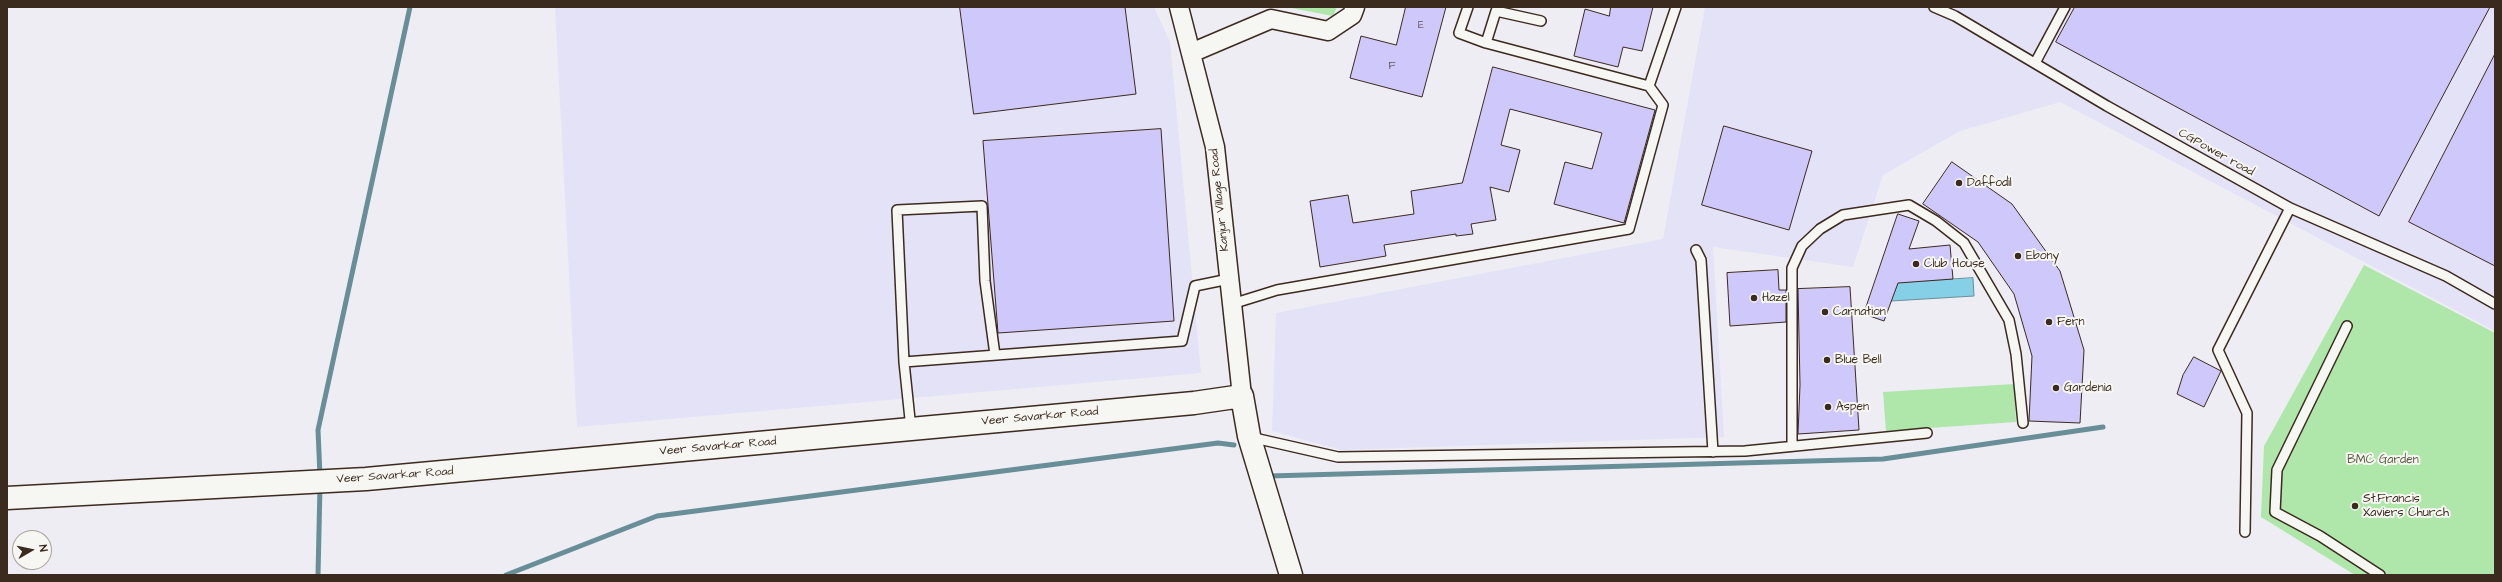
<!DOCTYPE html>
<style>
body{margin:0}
#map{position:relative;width:2502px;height:582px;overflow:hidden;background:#eeedf4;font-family:"Architects Daughter",sans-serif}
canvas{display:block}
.frame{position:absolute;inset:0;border:8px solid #3b2a1e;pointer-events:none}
.north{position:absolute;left:12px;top:530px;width:40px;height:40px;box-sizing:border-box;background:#f6f6f2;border:1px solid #aba49d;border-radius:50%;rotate:81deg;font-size:11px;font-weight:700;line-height:16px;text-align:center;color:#3b2a1e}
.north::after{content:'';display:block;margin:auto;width:14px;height:18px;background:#3b2a1e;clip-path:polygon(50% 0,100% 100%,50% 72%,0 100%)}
</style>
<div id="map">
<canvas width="2502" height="582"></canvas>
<div class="frame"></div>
<div class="north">N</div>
</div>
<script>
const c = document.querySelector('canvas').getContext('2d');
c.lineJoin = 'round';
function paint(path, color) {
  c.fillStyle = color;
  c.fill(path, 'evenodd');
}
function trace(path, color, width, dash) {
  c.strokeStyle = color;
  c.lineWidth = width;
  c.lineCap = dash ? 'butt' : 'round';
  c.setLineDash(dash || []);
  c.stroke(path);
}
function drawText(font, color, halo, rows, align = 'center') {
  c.font = font + ' "Architects Daughter",sans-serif';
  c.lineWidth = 4;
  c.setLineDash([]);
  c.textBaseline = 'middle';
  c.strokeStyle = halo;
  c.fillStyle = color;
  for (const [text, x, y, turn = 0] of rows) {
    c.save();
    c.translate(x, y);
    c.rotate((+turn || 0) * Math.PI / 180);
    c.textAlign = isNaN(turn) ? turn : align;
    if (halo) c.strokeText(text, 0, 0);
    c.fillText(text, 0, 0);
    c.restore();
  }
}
const built = new Path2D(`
 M555,7H1154L1170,42L1201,373L577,427Z
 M1705,7H2495V331L2060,102L1960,131L1883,175L1853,267L1713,247L1724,437L1341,450L1272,431L1276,313L1663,239Z`);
const green = new Path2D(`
 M1286,7H1337L1333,16Z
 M2364,265L2495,333V575H2355L2261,517L2264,446Z
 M2014,384L2016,422L1886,431L1883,392Z`);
const water = new Path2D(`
 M1973,278L1974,296L1891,301L1898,283Z`);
const stream = new Path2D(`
 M320,476L318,430L410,7
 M1269,476L1883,459L2103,427
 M318,575L320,486
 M506,575L657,516L1218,443L1234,445`);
const building = new Path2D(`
 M960,7H1125L1136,94L974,114Z
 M1406,7H1446L1422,97L1350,78L1361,36L1396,45Z
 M1611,7H1653L1642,51L1623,47L1618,67L1574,56L1585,9L1609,16Z
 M2075,7H2490L2379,216L2056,42Z
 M2495,54V266L2409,222Z
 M1493,67L1655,110L1624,223L1554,204L1565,162L1592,169L1602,133L1510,109L1501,145L1520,150L1509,192L1490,187L1496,220L1471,224L1473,234L1456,236V234L1384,245L1386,256L1320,267L1310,201L1348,195L1353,223L1414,214L1411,191L1462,183Z
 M1724,126L1812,151L1789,230L1702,205Z
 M1161,129L1174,321L998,333L983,141Z
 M1952,162L2012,204L2060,271L2084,350L2080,423L2029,421L2032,356L2014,294L1978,242L1923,204Z
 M1898,214L1919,221L1909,249L1950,245L1953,279L1898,283L1884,321L1864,314Z
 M1778,270L1779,290H1786V322L1730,326L1727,273Z
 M1850,287L1859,430L1798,434L1800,385L1798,289Z
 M2194,357L2221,371L2204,407L2177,394L2183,375Z`);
const lane = new Path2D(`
 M1934,7L1955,16L2107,106L2290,208L2446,276L2495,304
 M1486,43L1496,11L1541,21
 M2035,63L2065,7
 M1649,86L1676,7
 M1696,250L1701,260L1713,452
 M1232,304L1277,290L1629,229L1663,105L1649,86L1486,43L1459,33L1468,7
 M2347,326L2277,470L2275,512L2320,536L2380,575
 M904,362L897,210L982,206L985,281L995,355
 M911,429L904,362L1182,341L1195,286L1229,279
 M1250,437L1338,457L1745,451L1927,433
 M1792,446V268L1802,246L1820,229L1843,215L1909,205L1936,221L1964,243L2009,320L2016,354L2023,423
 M2245,532L2247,413L2218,350L2290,208`);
const street = new Path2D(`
 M1179,7L1215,147L1242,396
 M1191,53L1271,19L1328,31L1352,15L1355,7`);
const secondary = new Path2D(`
 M7,498L366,479L1194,403L1242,396L1249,436L1291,575`);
const markers = [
 [1959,183,4,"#3b2a1e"],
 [2018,256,4,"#3b2a1e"],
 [1916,264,4,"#3b2a1e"],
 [1754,298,4,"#3b2a1e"],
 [1825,312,4,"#3b2a1e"],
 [2049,322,4,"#3b2a1e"],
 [1827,360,4,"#3b2a1e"],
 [2056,388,4,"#3b2a1e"],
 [1828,407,4,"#3b2a1e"],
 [2355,506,4,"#3b2a1e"]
];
const numberNames = [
 ["E",1421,26],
 ["F",1392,67]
];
const streetNames = [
 ["CGPower road",2216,153,29],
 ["Kanjur Village Road",1220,200,-96],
 ["Veer Savarkar Road",1040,417,-5],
 ["Veer Savarkar Road",718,447,-5],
 ["Veer Savarkar Road",395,476,-4]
];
const poiNames = [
 ["Daffodil",1967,183],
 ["Ebony",2026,256],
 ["Club House",1924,264],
 ["Hazel",1762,298],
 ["Carnation",1833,312],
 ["Fern",2057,322],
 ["Blue Bell",1835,360],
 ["Gardenia",2064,388],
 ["Aspen",1836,407],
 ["St.Francis",2363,499],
 ["Xaviers Church",2363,513]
];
const parkNames = [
 ["BMC Garden",2383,460]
];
paint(built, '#e4e2f6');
paint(green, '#afe7aa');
paint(water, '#86d0e7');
trace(water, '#688e97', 1);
trace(stream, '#688e97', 5);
paint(building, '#cec8fb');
trace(building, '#3b2a1e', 1);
trace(lane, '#3b2a1e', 12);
trace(street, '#3b2a1e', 21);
trace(secondary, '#3b2a1e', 25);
trace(lane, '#f6f6f2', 9);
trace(street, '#f6f6f2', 18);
trace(secondary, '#f6f6f2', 22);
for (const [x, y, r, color] of markers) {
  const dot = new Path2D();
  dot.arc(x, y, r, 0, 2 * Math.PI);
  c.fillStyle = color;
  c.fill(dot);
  trace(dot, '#f6f6f2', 1.5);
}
drawText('10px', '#605255', null, numberNames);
drawText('12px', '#3b2a1e', '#f6f6f2', streetNames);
drawText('12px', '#3b2a1e', '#f6f6f2', poiNames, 'left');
drawText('12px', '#585941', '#f6f6f2', parkNames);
</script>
